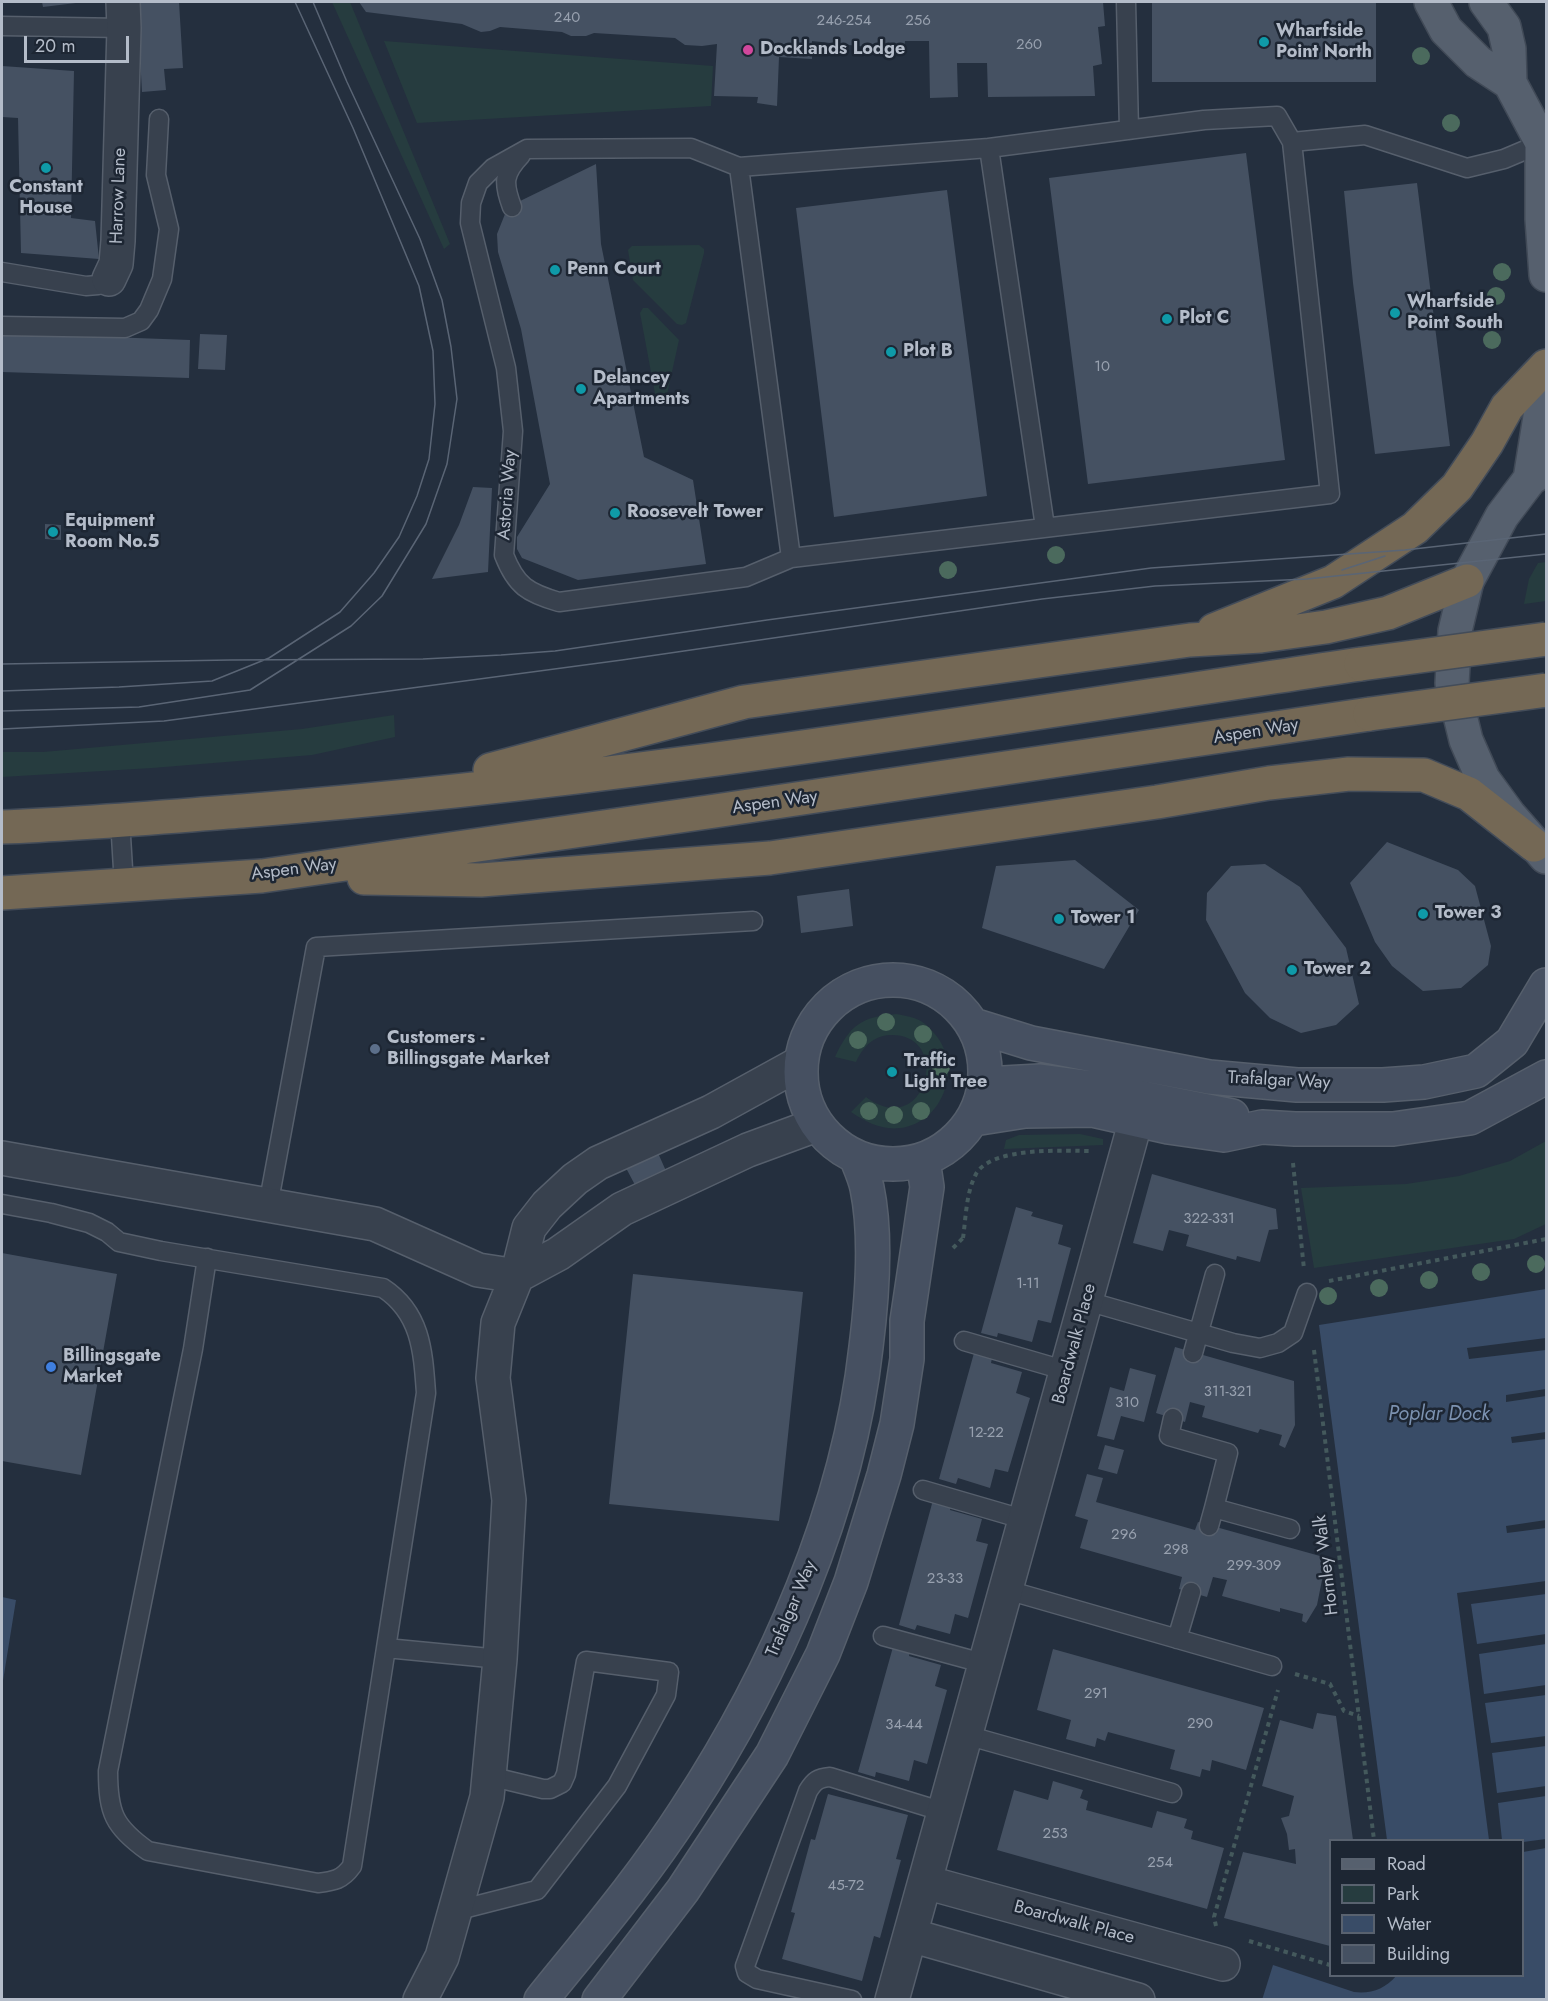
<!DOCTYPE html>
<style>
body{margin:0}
#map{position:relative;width:1548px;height:2001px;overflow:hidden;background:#242f3e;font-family:Jost,sans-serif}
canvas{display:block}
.frame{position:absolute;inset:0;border:3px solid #b4bcc9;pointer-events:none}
.legend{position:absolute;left:1329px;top:1839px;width:195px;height:138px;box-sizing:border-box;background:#1d2633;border:2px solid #59626f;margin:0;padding:8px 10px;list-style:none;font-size:18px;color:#b4bcc9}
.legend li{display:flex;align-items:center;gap:12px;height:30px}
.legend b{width:30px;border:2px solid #59626f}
.scale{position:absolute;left:24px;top:36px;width:105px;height:27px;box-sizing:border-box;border:3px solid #b4bcc9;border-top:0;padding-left:8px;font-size:18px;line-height:21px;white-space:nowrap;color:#b4bcc9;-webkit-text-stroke:4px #1d2633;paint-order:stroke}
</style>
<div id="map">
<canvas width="1548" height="2001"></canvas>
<div class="frame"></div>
<ul class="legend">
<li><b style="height:8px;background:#56606e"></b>Road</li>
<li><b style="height:16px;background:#263c3f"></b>Park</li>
<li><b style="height:16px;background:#394c67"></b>Water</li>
<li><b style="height:16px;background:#455162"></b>Building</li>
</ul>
<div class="scale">20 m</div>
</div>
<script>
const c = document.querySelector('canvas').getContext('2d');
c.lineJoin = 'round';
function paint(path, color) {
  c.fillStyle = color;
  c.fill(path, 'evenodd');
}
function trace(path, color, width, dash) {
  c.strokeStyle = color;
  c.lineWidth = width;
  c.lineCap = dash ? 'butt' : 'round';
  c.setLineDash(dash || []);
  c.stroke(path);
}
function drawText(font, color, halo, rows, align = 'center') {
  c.font = font + ' Jost,sans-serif';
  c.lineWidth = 5;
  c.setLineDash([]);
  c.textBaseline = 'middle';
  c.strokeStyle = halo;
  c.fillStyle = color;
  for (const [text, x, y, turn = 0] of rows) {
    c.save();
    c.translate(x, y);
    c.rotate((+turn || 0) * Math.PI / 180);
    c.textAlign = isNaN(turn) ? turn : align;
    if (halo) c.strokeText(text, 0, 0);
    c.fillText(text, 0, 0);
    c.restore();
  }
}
const green = new Path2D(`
 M332,2H350L450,244L444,249Z
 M384,41L713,66L711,106L417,123Z
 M699,245L704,249V253L686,323L682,325L677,324L633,280L628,250L632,246Z
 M643,308H648L679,340L666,399L663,402L656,399L640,313Z
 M1546,562V601L1524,604L1529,579L1538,563Z
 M394,715L395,737L312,755L152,768L2,777V752H43L302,729Z
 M896,1014C902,1015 908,1016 914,1018C924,1021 932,1030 938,1038C960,1069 944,1118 906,1127C885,1132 867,1123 851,1112L866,1097C926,1142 954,1033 890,1035C873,1036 863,1047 856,1062L835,1057C850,1025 861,1017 896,1014Z
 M1080,1134L1103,1139V1145L1004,1149L1006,1140L1019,1135Z
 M1546,1141V1224L1514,1239L1314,1268L1301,1188L1406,1184L1459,1176L1510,1161Z`);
const water = new Path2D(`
 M1546,1289V1999L1262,2000L1273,1965L1354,1992C1371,1994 1385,1989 1396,1976H1522V1840H1387L1319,1325Z
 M2,1597L16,1600L2,1687Z`);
const pier = new Path2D(`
 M1546,1338V1350L1469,1359L1467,1348Z
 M1546,1389V1396L1506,1402V1395Z
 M1546,1432V1439L1512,1443L1511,1437Z
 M1546,1520V1528L1507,1533L1506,1526Z
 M1546,1581V1594L1471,1604L1477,1644L1546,1634V1644L1479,1654L1484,1694L1546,1685V1695L1485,1703L1491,1743L1546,1736V1746L1492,1753L1497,1793L1546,1786V1796L1498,1803L1502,1840H1489L1457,1593Z
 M1546,1839V1848L1523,1852V1842Z`);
const building = new Path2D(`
 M42,2H76V3L43,7Z
 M137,2H179L183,68L164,69L166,90L142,92Z
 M359,2H1103L1105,26L1098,27L1102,64L1093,66L1095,96L988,97L987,63H957L958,97L930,98L929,41H905L904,51L812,41V59L779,57L777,106L757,103L758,97L714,96L717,44L702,46L685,45L675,38L594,33L586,36H571L562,32L500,27L490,31L481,32L462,24L366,12Z
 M1152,2H1376V82H1152Z
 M2,66L74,71L71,218L95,221L99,259L21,253L18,118L2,117Z
 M1246,153L1285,460L1088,484L1049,178Z
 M596,164L601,244L644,457L693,480L706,564L578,580L522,558L517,549V537L550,484L521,329L498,252L497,234L505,214L516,203Z
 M1417,183L1450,446L1375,454L1353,283L1344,191Z
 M947,190L987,496L834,517L796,208Z
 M2,333L190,340L189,378L2,372Z
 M200,334L227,335L225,370L198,369Z
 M473,487L492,488L488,572L432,579L459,525Z
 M45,524L61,525V540L45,539Z
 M1387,842L1458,870L1475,886L1491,946L1488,965L1461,988L1423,991L1392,966L1375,942L1350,883Z
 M1075,860L1139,910L1104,969L982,928L996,866Z
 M1265,864L1300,887L1346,948L1359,1004L1336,1025L1301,1033L1270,1018L1245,993L1206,920L1207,893L1231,866Z
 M849,889L853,926L801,933L797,896Z
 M658,1153L666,1171L635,1185L626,1168Z
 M1152,1174L1276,1209L1278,1229L1269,1230L1260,1262L1237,1256L1236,1260L1186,1246L1189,1235L1169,1230L1163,1251L1133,1243Z
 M1016,1207L1033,1212L1031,1216L1063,1225L1058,1244L1071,1248L1051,1323L1038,1320L1032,1342L998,1333L997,1337L981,1333Z
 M2,1253L117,1274L81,1475L2,1461Z
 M633,1274L803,1292L779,1521L609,1504Z
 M1175,1347L1294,1381L1295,1425L1285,1448L1279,1445L1282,1435L1260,1429L1258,1433L1202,1417L1205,1406L1190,1402L1185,1422L1156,1413Z
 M974,1353L992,1358L991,1363L1022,1372L1016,1393L1030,1398L1008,1472L995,1469L990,1488L958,1478L956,1484L939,1479Z
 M1130,1368L1156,1375L1144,1422L1121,1416L1114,1440L1097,1436L1110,1387L1124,1391Z
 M1105,1445L1124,1450L1117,1474L1098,1469Z
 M1087,1474L1103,1478L1096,1502L1195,1530L1198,1522L1320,1556L1323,1575L1317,1605L1306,1623L1302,1621L1303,1614L1280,1608V1612L1222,1596L1227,1580L1213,1577L1207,1597L1179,1589L1182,1577L1080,1548L1088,1520L1075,1516Z
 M933,1500L951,1505L950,1510L982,1519L976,1541L988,1544L968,1618L955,1614L950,1634L917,1625L915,1630L899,1625Z
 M893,1647L910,1651L909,1656L941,1665L935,1686L947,1690L927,1764L914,1760L909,1781L876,1772L875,1777L858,1772Z
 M1053,1649L1264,1708L1246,1770L1212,1760L1210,1771L1202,1769L1200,1777L1170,1769L1175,1750L1108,1732L1105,1741L1097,1738L1095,1747L1066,1739L1071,1720L1037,1710Z
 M1317,1713L1336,1716L1353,1840H1330V1946L1224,1918L1243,1852L1296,1864L1295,1849L1289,1850L1287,1834L1281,1818L1289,1816L1294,1796L1262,1786L1280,1720L1313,1729Z
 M1053,1781L1083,1790L1080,1798L1088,1801L1086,1810L1152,1828L1157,1811L1187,1819L1184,1828L1193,1831L1191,1839L1224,1848L1207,1909L997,1850L1014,1790L1048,1800Z
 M828,1794L908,1815L896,1859L901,1860L880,1938L874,1936L862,1981L782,1959L795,1913L791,1912L811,1839L815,1840Z`);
const path = new Path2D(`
 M1293,1163L1304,1269
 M963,1238C966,1217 966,1193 976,1174C992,1146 1065,1151 1093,1151
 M953,1248L963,1238
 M1329,1281L1546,1239
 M1314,1350L1374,1840
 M1295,1674L1330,1684L1344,1711L1359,1716
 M1216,1926L1214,1917L1278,1690
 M1249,1941L1330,1965`);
const lane = new Path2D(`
 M1126,2L1129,130
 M2,26L124,28
 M1277,116L1292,142L1330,494L791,558L746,577L559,602C528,593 516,586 504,555L513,431L506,368L470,223L471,203L478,183L493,168L527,149L691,148L739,167L989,148L1204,120Z
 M1292,142L1365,135L1467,168L1504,159L1542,143
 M989,148L1045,527
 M739,167L791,558
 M512,207C503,183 503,174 521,155
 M2,272L86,286L98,285L109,279
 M2,326L125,328L141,321L149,310L162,279L169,229L156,175L159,119
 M120,820L124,885
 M2,1204L51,1213L89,1223L107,1232L119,1242L161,1251L383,1288C421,1313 423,1351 426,1393L386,1648L500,1659
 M268,1206L316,947L753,921
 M207,1258L193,1349L108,1771C108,1813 114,1827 148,1851L318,1883C334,1881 342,1880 352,1866L386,1648
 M1087,1301L1233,1343L1260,1348L1278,1343L1293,1333L1307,1293
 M964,1341L1067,1371
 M1193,1353L1215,1274
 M1173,1418L1169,1436L1228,1453L1214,1508L1290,1529
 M923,1490L1026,1520
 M1209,1526L1214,1508
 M1007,1590L1272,1666
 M883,1636L986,1664
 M1177,1639L1191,1592
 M966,1735L1172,1793
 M455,1911L537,1890L617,1786L666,1695L669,1672L586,1661L566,1774L562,1783L550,1789H543L489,1776
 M852,2000L757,1979L747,1973L745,1966L808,1791C814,1781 818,1778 830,1777L944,1812`);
const street = new Path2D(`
 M109,279L116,264L118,241L124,28L123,2
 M2,1158L375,1224L478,1270L517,1276L558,1254L622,1209L748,1150L816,1125
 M925,1882L1223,1964
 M910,1935L1138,2000
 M420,2000L442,1957L487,1797L500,1659L509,1500L493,1378L498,1323L517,1276L529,1228L547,1205L575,1179L598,1163L711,1112L800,1063
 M892,2000L1142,1098`);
const secondary = new Path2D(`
 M801 1072a92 92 0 1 1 184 0a92 92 0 1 1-184 0Z
 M973,1025L1031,1043L1209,1077L1297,1085H1383L1424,1082L1476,1071L1512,1042L1546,985
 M985,1084L1040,1081L1092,1088L1232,1116
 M974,1119L1025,1111L1092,1110L1168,1127L1224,1135L1262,1127L1295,1129H1393L1470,1118L1546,1077
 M541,2000C591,1938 643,1877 686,1810C775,1674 848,1509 866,1347C872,1299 877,1236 867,1188C865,1178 860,1167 856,1157
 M599,2000L683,1890L772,1755L823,1654L851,1582L884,1475L897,1424L907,1359V1321L927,1187L923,1160`);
const primary = new Path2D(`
 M1431,2L1446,30L1478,62L1510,83L1542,143L1546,147
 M1486,2L1504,27L1509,49L1510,83
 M1542,143V219L1546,275
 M1546,468L1530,479L1502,516L1467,581L1455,631L1452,683L1466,740L1483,779L1510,816L1546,857
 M1530,479L1546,379`);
const highway = new Path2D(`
 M1214,630L1333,582L1415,528L1457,487L1487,443L1507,407L1546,366
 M490,770L744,702L1190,640L1261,636L1326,627L1388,613L1467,581
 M2,827C82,824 162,817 242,811C617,782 989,719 1361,664
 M364,878L481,880L770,858L1157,802L1269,783L1349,774L1424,775L1469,794L1534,845
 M2,893L262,876L715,811L1370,714`);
const tram = new Path2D(`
 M1342,570L1385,556
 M2,664L230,660L423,659L501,655L555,651L767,620L1151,568L1405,550L1546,534
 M2,691L119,687L212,681L269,658L340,612L374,573L399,537L417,496L429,459L435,404L433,351L419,286L353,128L295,2
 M2,711L139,707L250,690L351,626L382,596L426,524L447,464L457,399L451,347L442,300L420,239L347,82L313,2
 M2,729L164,721L622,660L1042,599L1155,586L1307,579L1546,554`);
const highwayBridge = new Path2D(`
 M1361,664L1546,639
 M1370,714L1546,690`);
const trees = [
 [1421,56],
 [1451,123],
 [1502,272],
 [1496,296],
 [1492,340],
 [1056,555],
 [948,570],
 [886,1022],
 [923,1034],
 [858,1040],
 [941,1067],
 [869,1111],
 [921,1111],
 [894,1115],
 [1536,1264],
 [1481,1272],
 [1429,1280],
 [1379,1288],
 [1328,1296]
];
const markers = [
 [1264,42,6,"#0f9aa8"],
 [748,50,6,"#d1479c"],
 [46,168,6,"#0f9aa8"],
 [555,270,6,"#0f9aa8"],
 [1395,313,6,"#0f9aa8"],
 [1167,319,6,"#0f9aa8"],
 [891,352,6,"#0f9aa8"],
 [581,389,6,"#0f9aa8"],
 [615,513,6,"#0f9aa8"],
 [53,532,6,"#0f9aa8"],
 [1423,914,6,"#0f9aa8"],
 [1059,919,6,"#0f9aa8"],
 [1292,970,6,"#0f9aa8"],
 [375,1049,6,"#5c6f8a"],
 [892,1072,6,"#0f9aa8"],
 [51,1367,6,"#3f7fe0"]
];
const numberNames = [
 ["240",567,18],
 ["246-254",844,21],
 ["256",918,21],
 ["260",1029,45],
 ["10",1102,367],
 ["322-331",1209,1219],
 ["1-11",1028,1284],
 ["311-321",1228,1392],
 ["310",1127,1403],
 ["12-22",986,1433],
 ["296",1124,1535],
 ["298",1176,1550],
 ["299-309",1254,1566],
 ["23-33",945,1579],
 ["291",1096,1694],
 ["290",1200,1724],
 ["34-44",904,1725],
 ["253",1055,1834],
 ["254",1160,1863],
 ["45-72",846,1886]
];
const poiNames = [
 ["Wharfside",1276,32],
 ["Point North",1276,53],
 ["Docklands Lodge",760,50],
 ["Constant",46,188,"center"],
 ["House",46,209,"center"],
 ["Penn Court",567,270],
 ["Wharfside",1407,303],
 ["Point South",1407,324],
 ["Plot C",1179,319],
 ["Plot B",903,352],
 ["Delancey",593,379],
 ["Apartments",593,400],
 ["Roosevelt Tower",627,513],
 ["Equipment",65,522],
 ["Room No.5",65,543],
 ["Tower 3",1435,914],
 ["Tower 1",1071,919],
 ["Tower 2",1304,970],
 ["Customers -",387,1039],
 ["Billingsgate Market",387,1060],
 ["Traffic",904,1062],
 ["Light Tree",904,1083],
 ["Billingsgate",63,1357],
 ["Market",63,1378]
];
const streetNames = [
 ["Harrow Lane",119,196,-88],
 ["Astoria Way",508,495,-86],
 ["Aspen Way",1256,732,-9],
 ["Aspen Way",775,803,-8],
 ["Aspen Way",294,870,-7],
 ["Trafalgar Way",1279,1081,3],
 ["Boardwalk Place",1075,1344,-75],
 ["Hornley Walk",1327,1565,-97],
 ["Trafalgar Way",792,1609,-67],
 ["Boardwalk Place",1074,1923,15]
];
const waterNames = [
 ["Poplar Dock",1439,1415]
];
paint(green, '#263c3f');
paint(water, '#394c67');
paint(pier, '#242f3e');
paint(building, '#455162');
trace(lane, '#565f6c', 21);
trace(street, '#565f6c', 36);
trace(secondary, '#565f6c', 36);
trace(primary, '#414a57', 36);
trace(highway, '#434c59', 36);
trace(path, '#44595c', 4, [4.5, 4.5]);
trace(lane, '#38414e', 18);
trace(street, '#38414e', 33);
trace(secondary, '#465061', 33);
trace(primary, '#56606e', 33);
trace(highway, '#746855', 33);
trace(tram, '#5a6575', 1.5);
trace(highwayBridge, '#434c59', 36, []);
trace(highwayBridge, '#746855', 33);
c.fillStyle = '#4b6a5d';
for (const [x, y] of trees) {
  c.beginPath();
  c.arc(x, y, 9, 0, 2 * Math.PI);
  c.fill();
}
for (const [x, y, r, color] of markers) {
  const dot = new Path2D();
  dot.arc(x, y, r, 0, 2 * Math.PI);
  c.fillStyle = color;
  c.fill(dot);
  trace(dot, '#1d2633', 2);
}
drawText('15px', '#98a1af', null, numberNames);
drawText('bold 18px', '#b4bcc9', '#1d2633', poiNames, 'left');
drawText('18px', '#b4bcc9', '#1d2633', streetNames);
drawText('italic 20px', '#7c92b1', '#1d2633', waterNames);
</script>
